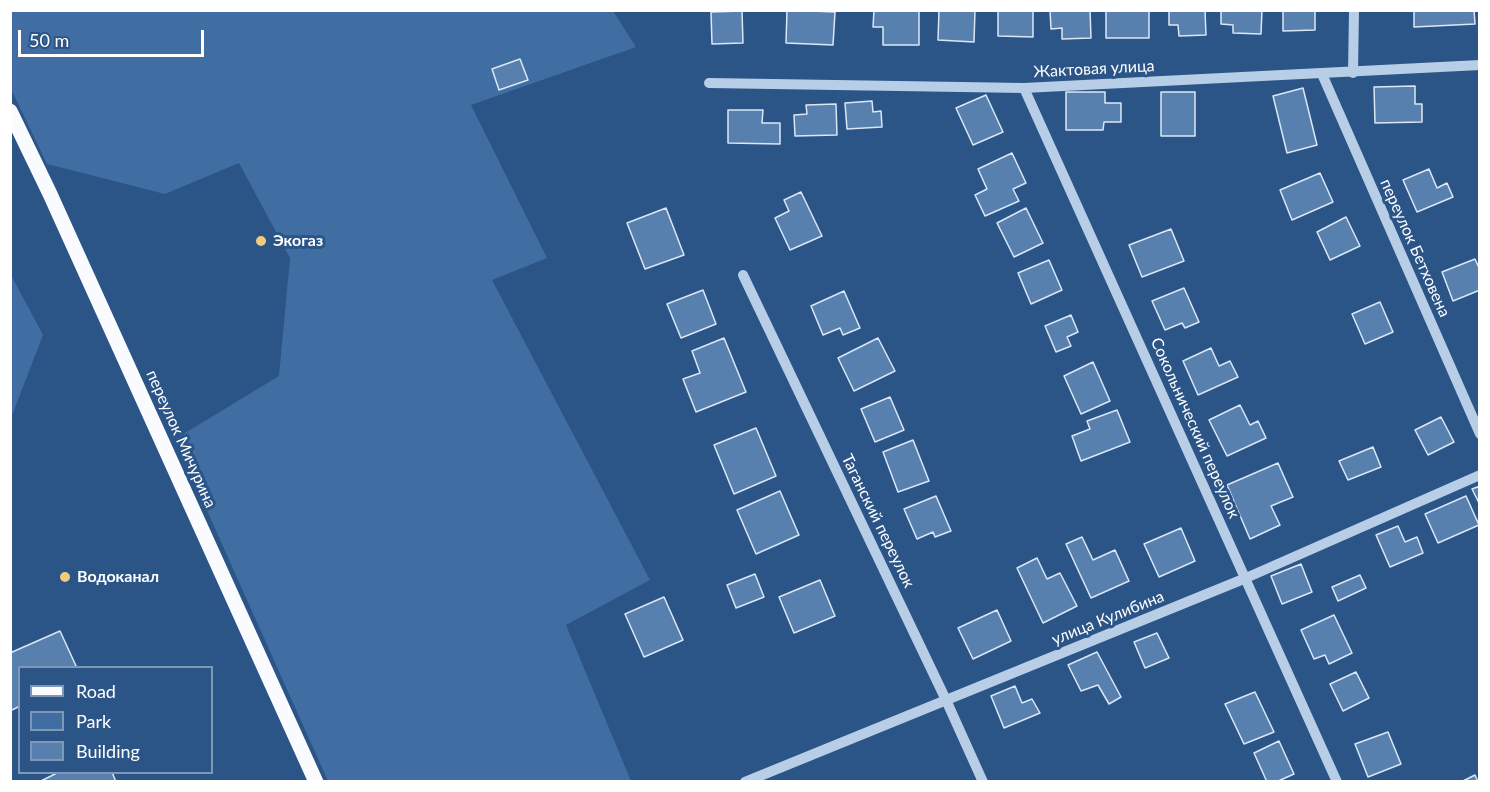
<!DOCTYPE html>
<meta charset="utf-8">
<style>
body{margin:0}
#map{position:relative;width:1490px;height:792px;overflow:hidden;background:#2b5487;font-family:Lato,sans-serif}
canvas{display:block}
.frame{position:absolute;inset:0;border:12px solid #fff;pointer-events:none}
.legend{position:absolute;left:18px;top:666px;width:195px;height:108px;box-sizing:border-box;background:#2b5487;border:2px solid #8098b7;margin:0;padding:8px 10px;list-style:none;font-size:18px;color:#fff}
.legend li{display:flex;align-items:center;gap:12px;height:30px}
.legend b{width:30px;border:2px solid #8098b7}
.scale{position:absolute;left:18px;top:30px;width:186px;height:27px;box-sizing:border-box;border:3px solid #fff;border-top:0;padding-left:8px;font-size:18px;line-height:21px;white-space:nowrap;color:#fff;-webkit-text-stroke:4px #2b5487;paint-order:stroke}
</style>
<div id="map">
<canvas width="1490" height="792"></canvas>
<div class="frame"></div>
<ul class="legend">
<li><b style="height:8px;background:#f9fbfe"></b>Road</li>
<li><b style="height:16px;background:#406ea2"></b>Park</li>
<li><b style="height:16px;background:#5780af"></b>Building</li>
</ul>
<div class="scale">50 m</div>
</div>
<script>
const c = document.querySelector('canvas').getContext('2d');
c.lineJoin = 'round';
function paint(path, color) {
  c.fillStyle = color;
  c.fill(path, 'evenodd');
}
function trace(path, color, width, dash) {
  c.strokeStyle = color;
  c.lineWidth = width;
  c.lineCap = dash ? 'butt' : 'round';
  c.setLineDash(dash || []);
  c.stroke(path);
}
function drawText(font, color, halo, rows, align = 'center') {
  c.font = font + ' Lato,sans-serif';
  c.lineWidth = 6;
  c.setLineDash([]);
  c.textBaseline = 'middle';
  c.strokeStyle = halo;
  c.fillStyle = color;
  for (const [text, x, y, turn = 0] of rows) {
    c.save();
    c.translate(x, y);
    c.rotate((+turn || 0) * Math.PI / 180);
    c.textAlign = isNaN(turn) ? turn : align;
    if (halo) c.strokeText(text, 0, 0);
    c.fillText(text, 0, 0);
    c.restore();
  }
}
const green = new Path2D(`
 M11,11H613L636,47L471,105L547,258L492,280L650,580L566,625L631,781H328L175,439L279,376L290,258L239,163L165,194L47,164L11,89Z
 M11,275L43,335L11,418Z`);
const building = new Path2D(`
 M787,10L835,12L833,45L786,43Z
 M874,10L919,11V45H883V27H873Z
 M939,10H975L974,42L938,40Z
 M998,10H1033V37L998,36Z
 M1050,10H1090L1091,38L1062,39V28L1051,29Z
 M1106,10H1149V38H1106Z
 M1169,10H1205L1206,35L1179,36L1178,25H1169Z
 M1221,10H1262L1261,34L1233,33V25L1221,24Z
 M1283,10H1315V30L1283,31Z
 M1414,10H1474L1475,24L1414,27Z
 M742,11L743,43L712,44L711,12Z
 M520,59L528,80L499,90L492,69Z
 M1415,86V104H1422V122L1375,123L1374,87Z
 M1303,88L1317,145L1287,153L1273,96Z
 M1066,92H1105V103H1121V122H1104L1103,130H1066Z
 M1161,92H1195V136H1161Z
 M986,95L1003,132L973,145L956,108Z
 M872,101L873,112L881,111L882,127L847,129L845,103Z
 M836,104L837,135L795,136L794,115L807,114L806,105Z
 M728,110H763L762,123H780V144L728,143Z
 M1012,153L1026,183L1013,189L1019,201L985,216L975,195L987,189L978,169Z
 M1429,169L1437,188L1447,183L1453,197L1417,212L1403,180Z
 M1320,173L1333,202L1292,220L1280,190Z
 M801,192L822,236L790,250L775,218L789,211L784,200Z
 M666,208L684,255L645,269L627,223Z
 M1026,208L1043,243L1014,257L997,223Z
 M1346,217L1360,246L1330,260L1317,232Z
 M1171,229L1184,261L1142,277L1129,245Z
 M1475,259L1480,270V290L1453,301L1442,272Z
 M1049,260L1062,290L1031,304L1018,273Z
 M1184,288L1199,322L1185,328L1182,323L1165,330L1152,301Z
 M703,290L716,324L681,338L667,304Z
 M844,291L860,328L843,335L840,328L823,335L811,306Z
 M1380,302L1393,332L1365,344L1352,314Z
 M1071,315L1078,332L1067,337L1071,346L1056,352L1045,326Z
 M724,338L746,392L696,412L683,379L700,373L692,351Z
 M878,338L895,371L854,391L838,358Z
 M1211,348L1219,366L1230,361L1238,377L1198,395L1183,361Z
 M1093,362L1110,401L1081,414L1064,376Z
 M890,397L904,430L875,442L861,409Z
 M1240,405L1250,425L1258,421L1266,438L1227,456L1209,420Z
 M1117,410L1130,442L1081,461L1072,436L1090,429L1087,421Z
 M1441,417L1454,442L1428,455L1415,430Z
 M756,428L776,476L734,494L714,445Z
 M913,440L929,481L898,492L883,452Z
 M1373,447L1381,467L1348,480L1339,461Z
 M1278,463L1293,497L1271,506L1280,525L1250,539L1227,485Z
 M1480,486V505L1472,489Z
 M780,491L799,535L756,554L737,510Z
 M936,496L951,531L935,537L933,532L917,539L904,509Z
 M1466,496L1479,525L1438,543L1425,514Z
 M1398,526L1405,542L1417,537L1423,553L1390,567L1376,535Z
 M1181,528L1195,561L1159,577L1144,544Z
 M1082,537L1093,560L1115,550L1129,581L1091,598L1066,544Z
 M1037,558L1047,579L1060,573L1077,606L1043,623L1017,568Z
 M1301,564L1312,592L1282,604L1271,576Z
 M755,574L764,597L736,608L727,585Z
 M1360,575L1366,588L1338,601L1332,587Z
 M820,580L835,616L794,633L779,597Z
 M664,597L683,640L644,657L625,614Z
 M997,610L1011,641L973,659L958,628Z
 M1334,615L1352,653L1329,664L1325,655L1314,659L1301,630Z
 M60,631L77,668H20V706L10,711V653Z
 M1157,633L1169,658L1145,668L1134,642Z
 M1097,652L1121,697L1109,704L1098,685L1081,691L1068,665Z
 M1356,672L1369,698L1343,711L1330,684Z
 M1015,686L1022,703L1032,699L1040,713L1004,728L991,696Z
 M1255,692L1274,732L1244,744L1225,704Z
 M1388,732L1401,764L1368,777L1355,744Z
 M1279,741L1294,774L1276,782H1267L1254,753Z
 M59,772H112L116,782H39Z
 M1475,775L1478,782H1461Z`);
const minor = new Path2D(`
 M1353,73L1354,10
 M1322,74L1480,434
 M709,83L1024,88L1480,65
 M1024,88L1337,782
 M743,275L946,700L983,782
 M745,782L1246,578L1480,475`);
const major = new Path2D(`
 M10,111L50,194L316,782`);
const markers = [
 [261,241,6,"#edcc80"],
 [65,577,6,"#edcc80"]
];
const streetNames = [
 ["Жактовая улица",1094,69,-3],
 ["переулок Бетховена",1415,248,66],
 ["Сокольнический переулок",1195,428,66],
 ["переулок Мичурина",181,439,66],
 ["Таганский переулок",878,521,64],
 ["улица Кулибина",1108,618,-22]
];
const poiNames = [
 ["Экогаз",273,241],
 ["Водоканал",77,577]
];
paint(green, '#406ea2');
paint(building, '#5780af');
trace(building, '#dbe7f6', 1.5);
trace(minor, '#b8cee7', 10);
trace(major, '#f9fbfe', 15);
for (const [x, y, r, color] of markers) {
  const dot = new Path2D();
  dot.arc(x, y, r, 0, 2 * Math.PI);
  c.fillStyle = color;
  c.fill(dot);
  trace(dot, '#2b5487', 2);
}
drawText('16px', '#fff', '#2b5487', streetNames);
drawText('bold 16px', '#fff', '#2b5487', poiNames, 'left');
</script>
